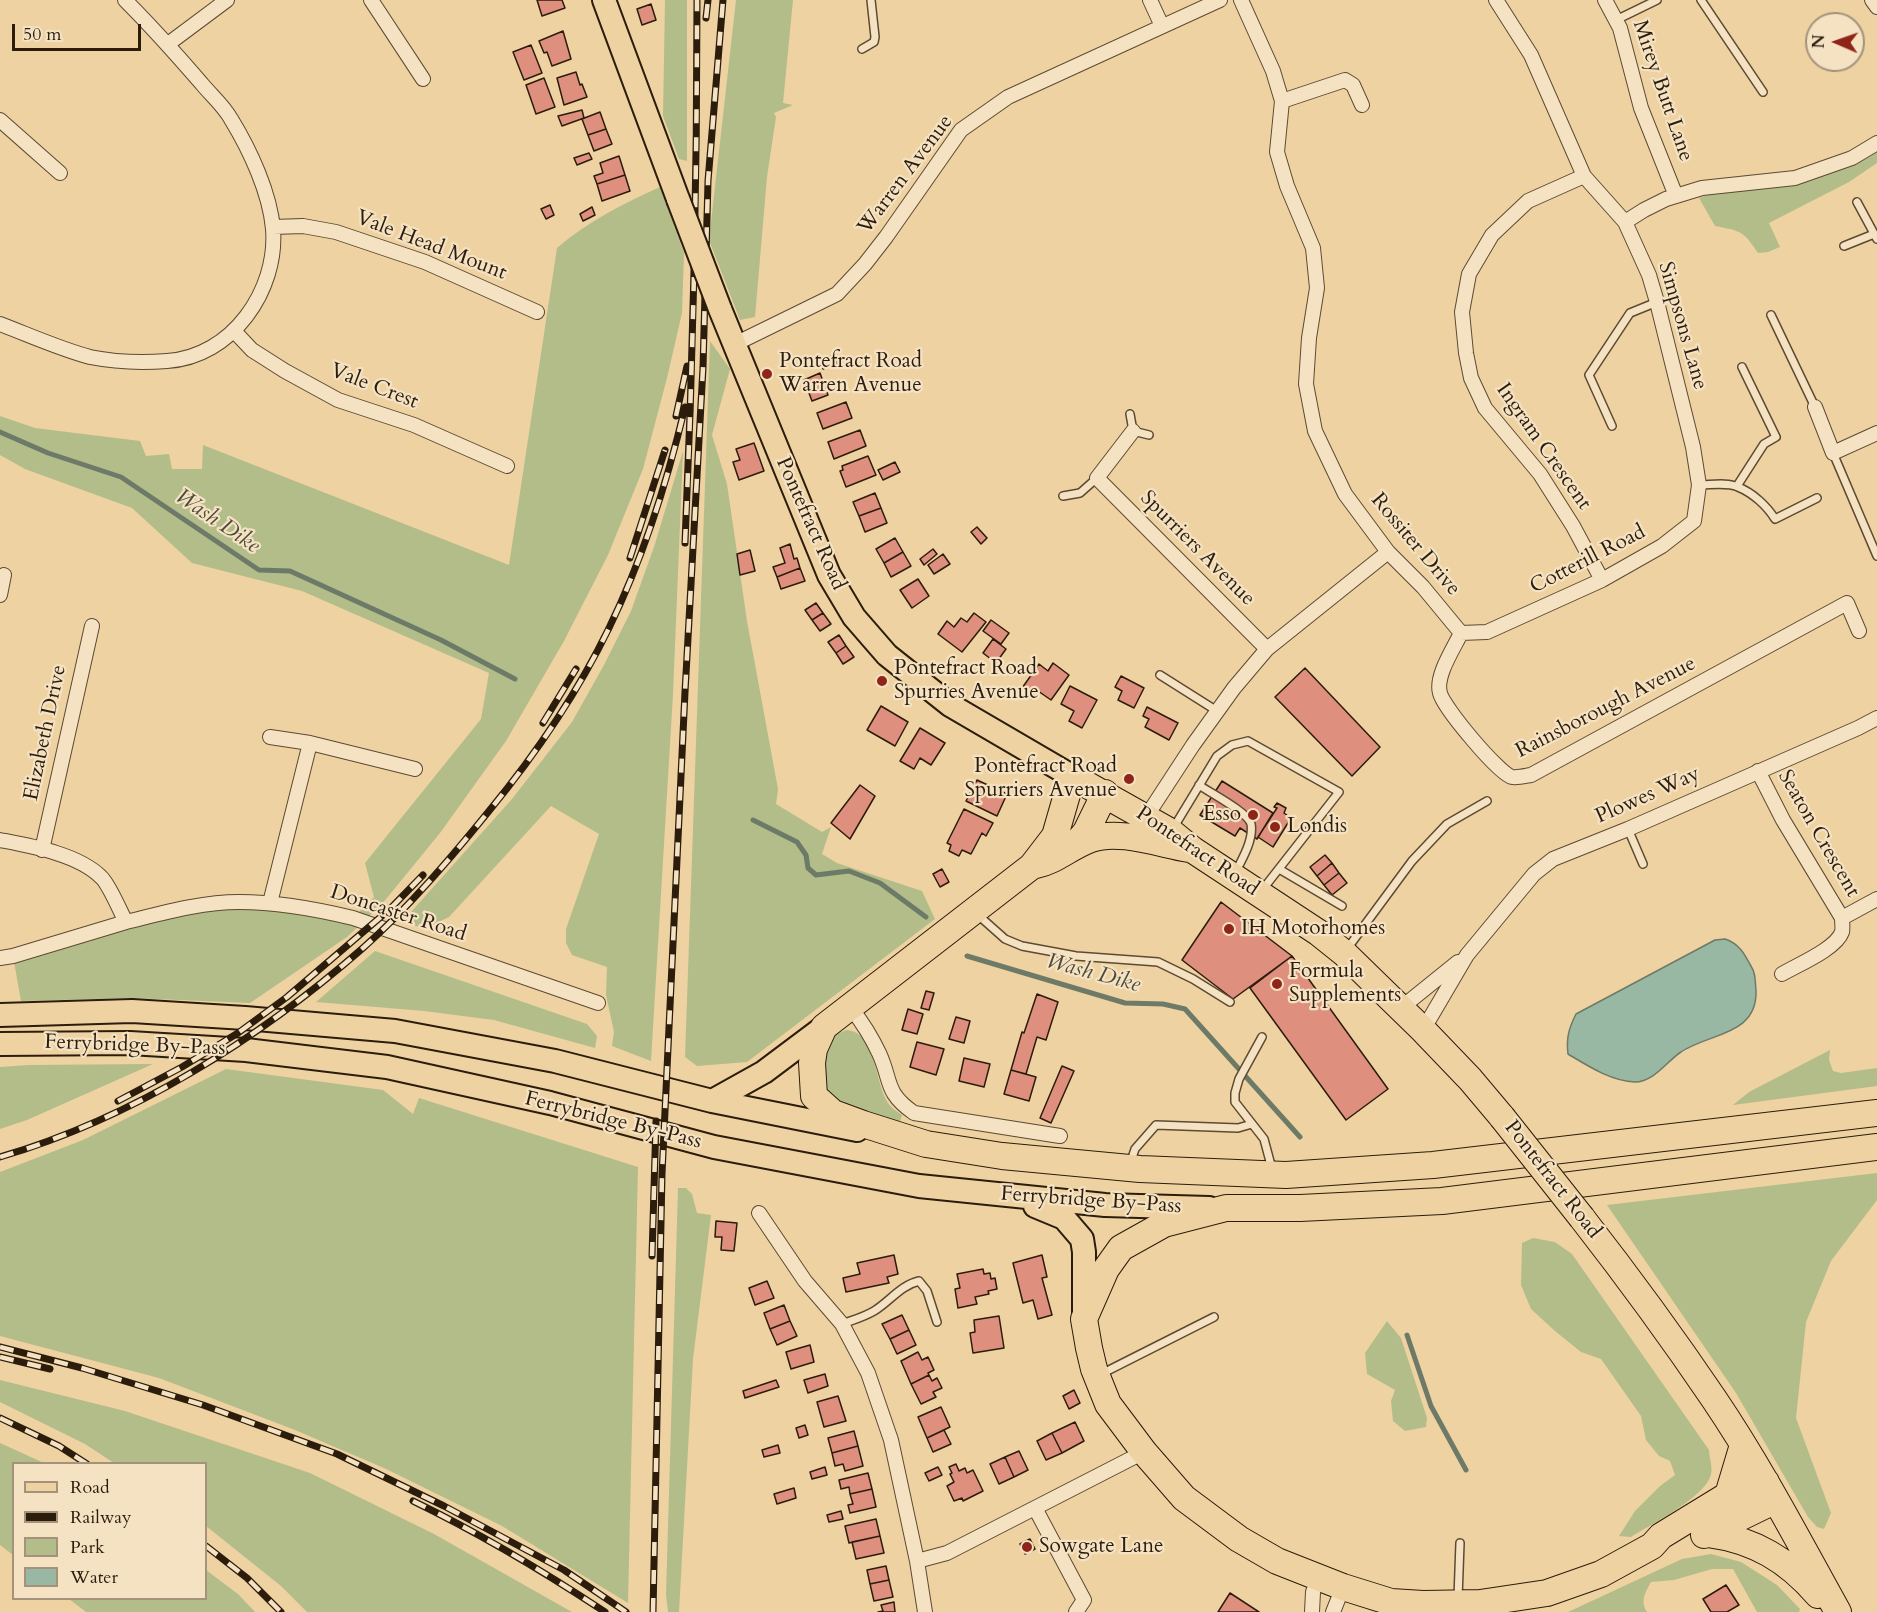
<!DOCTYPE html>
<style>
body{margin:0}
#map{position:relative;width:1877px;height:1612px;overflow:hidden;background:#eed2a2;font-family:Cardo,serif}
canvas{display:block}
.legend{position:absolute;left:12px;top:1462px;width:195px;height:138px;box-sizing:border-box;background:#f4e2c3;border:2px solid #a4937a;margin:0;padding:8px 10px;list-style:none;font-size:18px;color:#2b1c0c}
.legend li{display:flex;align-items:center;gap:12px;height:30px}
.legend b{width:30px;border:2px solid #a4937a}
.north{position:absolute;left:1805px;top:12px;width:60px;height:60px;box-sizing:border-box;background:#f4e2c3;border:2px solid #a4937a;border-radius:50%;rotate:272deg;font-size:16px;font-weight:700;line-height:24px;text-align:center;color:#2b1c0c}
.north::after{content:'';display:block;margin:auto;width:21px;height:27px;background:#8f2418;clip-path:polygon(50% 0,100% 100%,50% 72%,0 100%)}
.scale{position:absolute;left:12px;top:24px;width:129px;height:27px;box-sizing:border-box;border:3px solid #2b1c0c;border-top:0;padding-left:8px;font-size:18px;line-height:21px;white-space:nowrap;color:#2b1c0c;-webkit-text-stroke:4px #f4e2c3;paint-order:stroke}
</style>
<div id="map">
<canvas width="1877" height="1612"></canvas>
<ul class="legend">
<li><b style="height:8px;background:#eed2a2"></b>Road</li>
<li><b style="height:8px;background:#2b1c0c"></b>Railway</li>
<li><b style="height:16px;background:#b3bd89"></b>Park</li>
<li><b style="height:16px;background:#99b8a3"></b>Water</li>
</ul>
<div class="north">N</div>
<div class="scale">50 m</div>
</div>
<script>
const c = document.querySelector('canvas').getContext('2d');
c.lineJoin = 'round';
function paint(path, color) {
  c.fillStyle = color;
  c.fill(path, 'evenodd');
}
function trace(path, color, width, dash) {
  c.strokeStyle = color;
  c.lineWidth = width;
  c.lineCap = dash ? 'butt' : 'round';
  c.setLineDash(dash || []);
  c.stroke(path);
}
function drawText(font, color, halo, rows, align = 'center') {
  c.font = font + ' Cardo,serif';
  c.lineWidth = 4.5;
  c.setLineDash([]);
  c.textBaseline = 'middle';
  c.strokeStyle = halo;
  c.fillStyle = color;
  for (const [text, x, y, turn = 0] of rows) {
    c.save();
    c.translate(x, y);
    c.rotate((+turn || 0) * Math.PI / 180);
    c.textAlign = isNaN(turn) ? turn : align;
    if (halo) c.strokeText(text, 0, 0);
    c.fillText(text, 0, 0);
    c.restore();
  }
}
const green = new Path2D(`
 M665,0H687V161L679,159L663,116Z
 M736,0H793L783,103L793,105L774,113L776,117L767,177L755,317L740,320L709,240Z
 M1877,150V163L1849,182L1769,223L1780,247L1768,252L1758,253C1743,230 1740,231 1715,226L1699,198C1722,188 1747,189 1772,186C1810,183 1846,171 1877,150Z
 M660,187L684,253L682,313L667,378L643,469L608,555L564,641L506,741L440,833L382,904L347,937L250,1003L132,998L21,1001L13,956L237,902L353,918L374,897L365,863L481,719L489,673L302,591L192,563L132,508L25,469L0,455V416L35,428L140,441L146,456L169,454L172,469H202L203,445L509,565L557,248C587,222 624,203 660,187Z
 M710,341L730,369L712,435L727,484L747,621L778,789L776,804L822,832L831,827L822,854L837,863L922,891L935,919L747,1062L697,1066L685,1057Z
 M683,451L673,694L651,1061L612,1046L614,1032L606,995L607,967L572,955L566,943V929L599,834L551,806L449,917L424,929L403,921L512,799L572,722L604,665L631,611L654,547Z
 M375,951L587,1024L597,1036L595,1048L494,1020L424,1011L316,1002Z
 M846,1030C877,1032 874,1081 888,1103C891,1108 898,1112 902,1115L899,1125L848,1112L824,1090L825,1045L835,1035Z
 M1830,1050L1829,1060L1833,1071L1841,1073L1877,1068V1086L1733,1105L1749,1092Z
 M153,1064L27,1120L0,1129V1067L29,1065Z
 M226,1069L383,1090L413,1114L419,1098L638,1167L628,1603L502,1526L384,1468L295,1430L159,1378L0,1336V1172L83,1140Z
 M1877,1173V1200L1831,1261L1806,1322L1796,1418L1831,1513L1824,1529L1817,1527L1808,1517L1736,1393L1607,1205Z
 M678,1188H686L692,1194L697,1213L711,1215L693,1359L679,1612H668L666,1594Z
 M1533,1238L1555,1242L1572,1254L1709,1450C1709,1457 1713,1467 1711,1474C1707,1496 1650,1525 1631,1537L1619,1536L1635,1511L1660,1486L1675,1475L1670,1461L1659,1456L1646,1440L1641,1416L1601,1359L1581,1352L1555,1331L1531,1309L1521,1285L1522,1243Z
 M1387,1321L1401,1338L1427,1418L1426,1427L1405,1431L1393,1421L1391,1401L1395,1390L1367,1374L1365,1353Z
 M0,1380L125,1411L310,1473L434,1534L572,1612H307L281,1586L206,1526V1464L114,1463L85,1444L0,1402Z
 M0,1443L44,1463L14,1464L13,1555L0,1545Z
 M1711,1554L1741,1562L1777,1585L1800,1609L1799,1612H1757L1733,1569H1712L1674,1580L1651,1582C1645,1593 1640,1601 1647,1612H1568L1682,1559Z
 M206,1570L238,1594L255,1612H86L69,1599L206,1598Z`);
const water = new Path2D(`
 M1725,939C1740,944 1745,955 1752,968C1756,974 1755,983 1756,990C1758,1036 1708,1033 1681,1052C1667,1061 1654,1082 1635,1082C1611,1081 1588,1066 1568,1054C1566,1038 1569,1028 1576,1014L1715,940Z`);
const stream = new Path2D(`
 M0,432L48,453L121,477L259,570L290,571L441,640L515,679
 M753,820L797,842L806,855L808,868L816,875L849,871L880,883L926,917
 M967,956L1125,1003L1163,1004L1185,1009L1300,1137
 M1407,1335L1431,1406L1466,1470`);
const building = new Path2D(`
 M537,0H562L565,8L542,16Z
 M651,4L656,20L642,25L637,9Z
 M563,31L571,59L552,66L547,52L544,53L539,41Z
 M531,45L542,73L524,80L513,52Z
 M576,72L580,85L582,84L587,97L564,105L557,78Z
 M544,78L555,107L536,114L526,85Z
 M582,110L584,118L562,126L558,116Z
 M600,112L606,129L588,135L582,119Z
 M606,129L612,144L594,151L588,135Z
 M589,153L592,159L577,165L574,158Z
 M619,156L625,175L597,184L594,176L603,173L600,163Z
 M625,175L630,191L602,201L597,184Z
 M550,205L554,215L546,219L541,209Z
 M592,207L595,215L583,221L580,214Z
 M834,355L837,363L823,369L820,361Z
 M820,373L828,395L812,401L804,380Z
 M846,402L852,418L823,429L817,413Z
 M860,430L866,446L834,459L828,442Z
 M754,443L764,471L739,480L733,462L740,460L736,449Z
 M868,456L876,475L846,487L840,471L843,470L842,466Z
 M895,462L900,472L883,480L878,470Z
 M875,493L881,508L859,516L853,502Z
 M881,508L887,523L865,532L859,516Z
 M977,527L987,538L981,544L971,532Z
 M895,538L903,552L884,563L876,549Z
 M790,544L794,559L797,558L800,568L777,577L773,567L785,563L780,548Z
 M933,549L937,554L924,565L920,559Z
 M750,550L755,571L740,575L737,554Z
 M903,552L911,566L891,577L884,563Z
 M943,554L950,564L934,574L928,565Z
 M800,568L805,581L781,589L777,577Z
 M918,579L929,596L912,608L900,590Z
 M816,603L823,613L812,620L805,610Z
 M823,613L831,624L820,631L812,620Z
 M974,613L986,622L962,652L938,634L947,621L954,627L961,618L967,622Z
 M991,620L1009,633L1001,644L983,631Z
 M839,635L846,646L836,653L828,642Z
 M993,639L1006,649L996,663L983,653Z
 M846,646L854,657L843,664L836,653Z
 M1053,663L1069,675L1051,700L1038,691L1032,699L1020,691L1039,664L1048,671Z
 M1305,668L1380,747L1352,776L1275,697Z
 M1121,676L1144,688L1134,708L1118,700L1122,691L1115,687Z
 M1070,686L1097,700L1082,728L1069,721L1074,711L1061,704Z
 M881,706L908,722L895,746L867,730Z
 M1147,707L1178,723L1169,740L1145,727L1149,719L1143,716Z
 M920,728L945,743L931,765L920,758L914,769L900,761Z
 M977,780L1007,794L997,816L966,801Z
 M1222,781L1273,813L1257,839L1240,828L1235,836L1200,815Z
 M860,785L875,796L850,839L831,823Z
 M1277,803L1286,808L1284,813L1291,818L1273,847L1258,837L1277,808L1274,807Z
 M964,809L993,823L986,836L982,833L971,854L962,850L959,856L949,851L951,845L947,843Z
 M1325,855L1332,863L1317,876L1310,867Z
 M1332,863L1339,873L1324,885L1317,876Z
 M942,869L949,882L940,887L933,874Z
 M1339,873L1347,883L1332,895L1324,885Z
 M1221,902L1292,956L1233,999L1182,960Z
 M1292,956L1388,1089L1346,1120L1250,988Z
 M926,991L934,993L929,1010L921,1008Z
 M1037,994L1058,1002L1046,1040L1037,1037L1026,1074L1011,1070L1022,1032L1024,1033Z
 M908,1009L923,1014L917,1034L902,1030Z
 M956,1017L970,1021L964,1043L949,1039Z
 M917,1042L944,1049L936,1075L910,1067Z
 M964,1058L990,1064L984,1087L959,1081Z
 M1062,1066L1074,1071L1051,1123L1040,1118Z
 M1011,1070L1036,1077L1029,1101L1004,1094Z
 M716,1221L737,1223L734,1251L721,1250L722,1237H715Z
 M894,1255L898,1274L887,1277L889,1283L846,1292L843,1278L860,1274L857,1263Z
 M1042,1255L1047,1277L1042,1278L1052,1315L1038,1319L1033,1300L1023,1303L1013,1263Z
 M983,1269L984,1274L990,1273L991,1279L995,1278L997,1289L988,1291L989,1294L975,1297L977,1304L958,1308L955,1289L960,1288L957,1274Z
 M767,1281L774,1298L755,1305L749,1288Z
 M784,1305L790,1321L770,1329L764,1313Z
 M902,1315L909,1330L890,1339L882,1324Z
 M999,1316L1004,1348L973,1353L970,1333L975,1332L974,1320Z
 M790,1321L797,1336L777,1345L770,1329Z
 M909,1330L916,1345L897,1354L890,1339Z
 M810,1345L814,1362L791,1369L786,1352Z
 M918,1352L922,1360L928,1357L934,1370L928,1373L929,1375L911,1384L901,1361Z
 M825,1374L828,1386L808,1393L804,1380Z
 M929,1375L932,1381L937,1378L942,1388L933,1392L936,1397L921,1404L911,1384Z
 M776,1380L779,1387L745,1398L743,1391Z
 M1074,1390L1080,1403L1069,1409L1063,1396Z
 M838,1396L846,1421L824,1427L817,1402Z
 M941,1407L950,1427L927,1438L918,1417Z
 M1075,1422L1084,1441L1062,1453L1052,1433Z
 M805,1425L808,1435L799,1438L796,1428Z
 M944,1430L951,1444L933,1452L927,1438Z
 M854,1431L858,1446L832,1453L828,1438Z
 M1052,1433L1062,1453L1046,1460L1037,1441Z
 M778,1445L780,1453L764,1457L762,1450Z
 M858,1446L863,1466L845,1471L843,1464L835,1466L832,1453Z
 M1019,1451L1028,1470L1014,1477L1005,1457Z
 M1005,1457L1014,1477L999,1484L990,1464Z
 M956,1464L959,1471L965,1468L967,1473L973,1470L983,1491L963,1501L962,1498L954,1501L947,1486L954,1482L950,1474L952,1473L949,1467Z
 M825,1467L827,1475L812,1479L810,1472Z
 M938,1467L942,1475L929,1481L925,1473Z
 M868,1473L872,1489L850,1494L849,1487L841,1489L839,1480Z
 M794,1488L796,1498L777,1504L774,1494Z
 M872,1489L876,1507L850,1513L848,1505L853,1504L850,1494Z
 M841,1511L843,1519L829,1522L827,1515Z
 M876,1519L880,1536L849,1543L845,1526Z
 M880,1536L884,1553L856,1559L852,1542Z
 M1030,1539L1035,1549L1025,1554L1020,1544Z
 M886,1566L889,1580L870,1584L867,1570Z
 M889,1580L893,1597L874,1601L870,1584Z
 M1726,1585L1739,1605L1727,1612H1711L1703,1599Z
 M1230,1593L1259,1612H1218Z
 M894,1602L895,1612H878L883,1611L881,1605Z`);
const lane = new Path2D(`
 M1701,0L1763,92
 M1616,20L1657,0
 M862,49L874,42L875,37L871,0
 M1857,202L1877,239
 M1844,246L1874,234
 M1771,315L1815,407
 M1130,414L1133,431L1149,435
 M1612,426L1589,375L1630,313L1657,302
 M1833,453L1877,556
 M1699,485C1711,485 1727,482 1738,487C1753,493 1767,506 1775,519L1817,498
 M1737,486L1764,444L1776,437L1742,367
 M1063,496L1080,493L1097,478
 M1160,675L1217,711
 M1199,785C1210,793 1248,812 1251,824C1254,839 1242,860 1235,873
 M1174,827L1217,756L1232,745L1248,741L1339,792L1263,889
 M1628,829L1643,864
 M1279,869L1342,906
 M978,915L1005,939L1022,946L1076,956L1158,962L1193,979L1230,1002
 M1347,949L1412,861L1447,824L1487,801
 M1262,1037L1239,1079L1235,1093V1102L1264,1139L1272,1169
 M1130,1164L1135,1149L1156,1125L1238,1128L1252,1124
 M842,1324C853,1320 864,1317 874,1311C889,1302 901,1285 919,1281L927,1291L937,1322
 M1101,1374L1214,1317
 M1458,1598L1460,1543`);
const street = new Path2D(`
 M371,0L423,79
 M1150,0L1162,26
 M1241,0L1273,71L1282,101L1277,152L1287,186L1313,248L1317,288L1309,338L1306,384L1315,431L1345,494L1388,552L1423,587L1461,633
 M1605,0L1620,28L1641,108L1676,196
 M1872,0L1877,7
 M168,44L227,0
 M1282,101L1345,80L1353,85L1362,105
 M0,120L60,173
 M1584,176L1528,201L1492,235L1469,274L1462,312L1466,353L1471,378L1485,408L1540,474L1573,526L1602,580
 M1625,222L1644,210L1666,199L1702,188L1795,178L1852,158L1877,143
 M273,227L303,226L336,232L425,262L537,312
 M0,324C29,335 60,349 90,357C115,362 142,363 167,361C232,357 278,290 273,229C270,193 250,150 231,119C224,106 211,95 202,84C177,55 152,27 125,0
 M235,332L252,350L285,371L338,400L414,425L507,466
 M735,344L837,294L865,264L886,237L961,130L1008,97L1220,0
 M1815,407L1833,453L1877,433
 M1133,431L1097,478L1267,649
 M0,595L4,575
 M1461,633L1487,632L1602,580L1662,546L1694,521L1699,485L1693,447L1657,302L1649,275L1625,222L1584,176L1531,55L1496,0
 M1461,633C1454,648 1435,676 1440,693C1443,707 1499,774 1512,777C1517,778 1525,776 1531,775L1847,603L1859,631
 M270,737L310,743L415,769
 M1758,771L1783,820L1842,918L1877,899
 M1146,817L1193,745L1234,688L1267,649L1388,552
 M0,840C31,846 78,854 101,877C109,884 120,911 126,922C163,913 201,902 239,902C278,902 316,909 353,918L598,1003
 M42,850L92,626
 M270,903L310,743
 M0,958L13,956L126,922
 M1782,974C1797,965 1836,949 1842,932C1843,928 1842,922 1842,918
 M851,1008C862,1022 871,1036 879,1053C892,1081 884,1092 914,1113L1060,1136
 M1401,1008L1458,962
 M1423,1030L1467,955L1534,874L1553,859L1628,829L1858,728L1877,718
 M759,1213L805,1281L842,1324L868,1373L891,1440L917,1561L925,1612
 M1035,1508L1084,1600L1076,1612
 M917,1561L947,1553L1144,1452
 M1312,1612L1313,1592L1318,1578
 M1333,1612L1343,1587`);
const primary = new Path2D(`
 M604,0L678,199
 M720,309L829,575L854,617L887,655L950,705L1075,778
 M0,1015L132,1011L245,1018L395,1031L555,1061L712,1101L857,1130
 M0,1044L130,1043L246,1050L387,1067L550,1103L714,1147L919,1186L1105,1205L1209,1208
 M712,1101L764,1072L824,1027
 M1035,1206L1064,1218L1082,1239L1084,1252V1315`);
const highway = new Path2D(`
 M1074,846L1086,832L1105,793
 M1036,865C1056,861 1071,846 1091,839C1119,829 1159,844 1189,849
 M1502,1117L1470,1079L1423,1030L1344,953L1319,933L1193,850L1171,832L1075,778L1068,791L1055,836L1032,866L824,1027L814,1049L812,1063L814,1096L833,1113L863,1124L926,1144L1002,1156L1140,1169L1286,1175L1433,1165L1877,1113
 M1582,1218C1628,1277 1672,1337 1714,1399C1760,1467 1798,1540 1838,1612
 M1766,1482L1728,1495L1661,1536L1652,1546L1601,1574L1547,1593L1480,1603L1423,1604L1391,1602L1343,1587L1277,1561L1239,1539L1184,1498L1144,1452L1108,1404L1094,1369L1089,1348L1084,1319L1106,1269L1121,1248L1164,1224L1226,1208H1300L1442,1201L1877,1147
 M1728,1495L1743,1445
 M1709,1534C1754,1540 1788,1560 1818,1595
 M1704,1535L1776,1500`);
const rail = new Path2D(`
 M706,18L708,0
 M676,416L687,366
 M685,543C693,362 697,181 697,0
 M630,558L665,450
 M543,723L576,669
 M118,1101L182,1067L238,1033L287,997L390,909L423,875
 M0,1157C133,1118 259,1039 363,948C409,907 450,859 489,811C535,755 577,694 609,628C643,558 667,483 685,407
 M652,1256L656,1121
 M0,1347L82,1368L203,1405L337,1454L444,1506L564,1570L626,1612
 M0,1357L50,1369
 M0,1418L59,1446L87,1464
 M413,1501C479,1533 543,1571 605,1612
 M206,1546L247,1578L281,1612
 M653,1612L662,1174L685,692L703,368L708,181L723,0`);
const primaryBridge = new Path2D(`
 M678,199L720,309`);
const highwayBridge = new Path2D(`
 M1502,1117L1582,1218`);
const markers = [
 [767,374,6,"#8f2418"],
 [882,681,6,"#8f2418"],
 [1129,779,6,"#8f2418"],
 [1253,815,6,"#8f2418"],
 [1275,827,6,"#8f2418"],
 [1229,929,6,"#8f2418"],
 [1277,984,6,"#8f2418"],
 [1027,1547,6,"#8f2418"]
];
const streetNames = [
 ["Mirey Butt Lane",1662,91,71],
 ["Warren Avenue",906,175,-53],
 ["Vale Head Mount",431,246,21],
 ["Simpsons Lane",1682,326,74],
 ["Vale Crest",374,387,21],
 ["Ingram Crescent",1543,447,55],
 ["Pontefract Road",810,524,66],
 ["Rossiter Drive",1415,545,50],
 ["Spurriers Avenue",1197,549,45],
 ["Cotterill Road",1588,560,-27],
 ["Rainsborough Avenue",1606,708,-27],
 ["Elizabeth Drive",46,733,-78],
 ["Plowes Way",1648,796,-24],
 ["Seaton Crescent",1818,834,60],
 ["Pontefract Road",1197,852,34],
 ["Doncaster Road",398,914,18],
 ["Ferrybridge By-Pass",135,1046,2],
 ["Ferrybridge By-Pass",613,1121,14],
 ["Pontefract Road",1552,1180,52],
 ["Ferrybridge By-Pass",1091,1201,4]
];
const poiNames = [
 ["Pontefract Road",779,362],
 ["Warren Avenue",779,386],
 ["Pontefract Road",894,669],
 ["Spurries Avenue",894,693],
 ["Pontefract Road",1117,767,"right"],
 ["Spurriers Avenue",1117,791,"right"],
 ["Esso",1241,815,"right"],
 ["Londis",1287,827],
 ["IH Motorhomes",1241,929],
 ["Formula",1289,972],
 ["Supplements",1289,996],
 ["Sowgate Lane",1039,1547]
];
const waterNames = [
 ["Wash Dike",217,522,34],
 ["Wash Dike",1093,974,15]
];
paint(green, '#b3bd89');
paint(water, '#99b8a3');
trace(water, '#6d7a67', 1.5);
trace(stream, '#6d7a67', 5);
paint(building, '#df8f7e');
trace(building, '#2b1c0c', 1.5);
trace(lane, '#5c4a32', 10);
trace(street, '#5c4a32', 16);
trace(primary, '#2b1c0c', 26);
trace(highway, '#2b1c0c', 28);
trace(lane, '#f4e2c3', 7);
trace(street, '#f4e2c3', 14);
trace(primary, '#eed2a2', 22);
trace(highway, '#eed2a2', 26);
trace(rail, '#2b1c0c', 7);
trace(rail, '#f4e2c3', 4.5, [14]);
trace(primaryBridge, '#2b1c0c', 26, []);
trace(highwayBridge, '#2b1c0c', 28, []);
trace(primaryBridge, '#eed2a2', 22);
trace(highwayBridge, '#eed2a2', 26);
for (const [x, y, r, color] of markers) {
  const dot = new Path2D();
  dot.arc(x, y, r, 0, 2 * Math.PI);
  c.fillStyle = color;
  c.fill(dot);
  trace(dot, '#f4e2c3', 2);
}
drawText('21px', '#2b1c0c', '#f4e2c3', streetNames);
drawText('21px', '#2b1c0c', '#f4e2c3', poiNames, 'left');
drawText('italic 22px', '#4c4b39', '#f4e2c3', waterNames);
</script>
